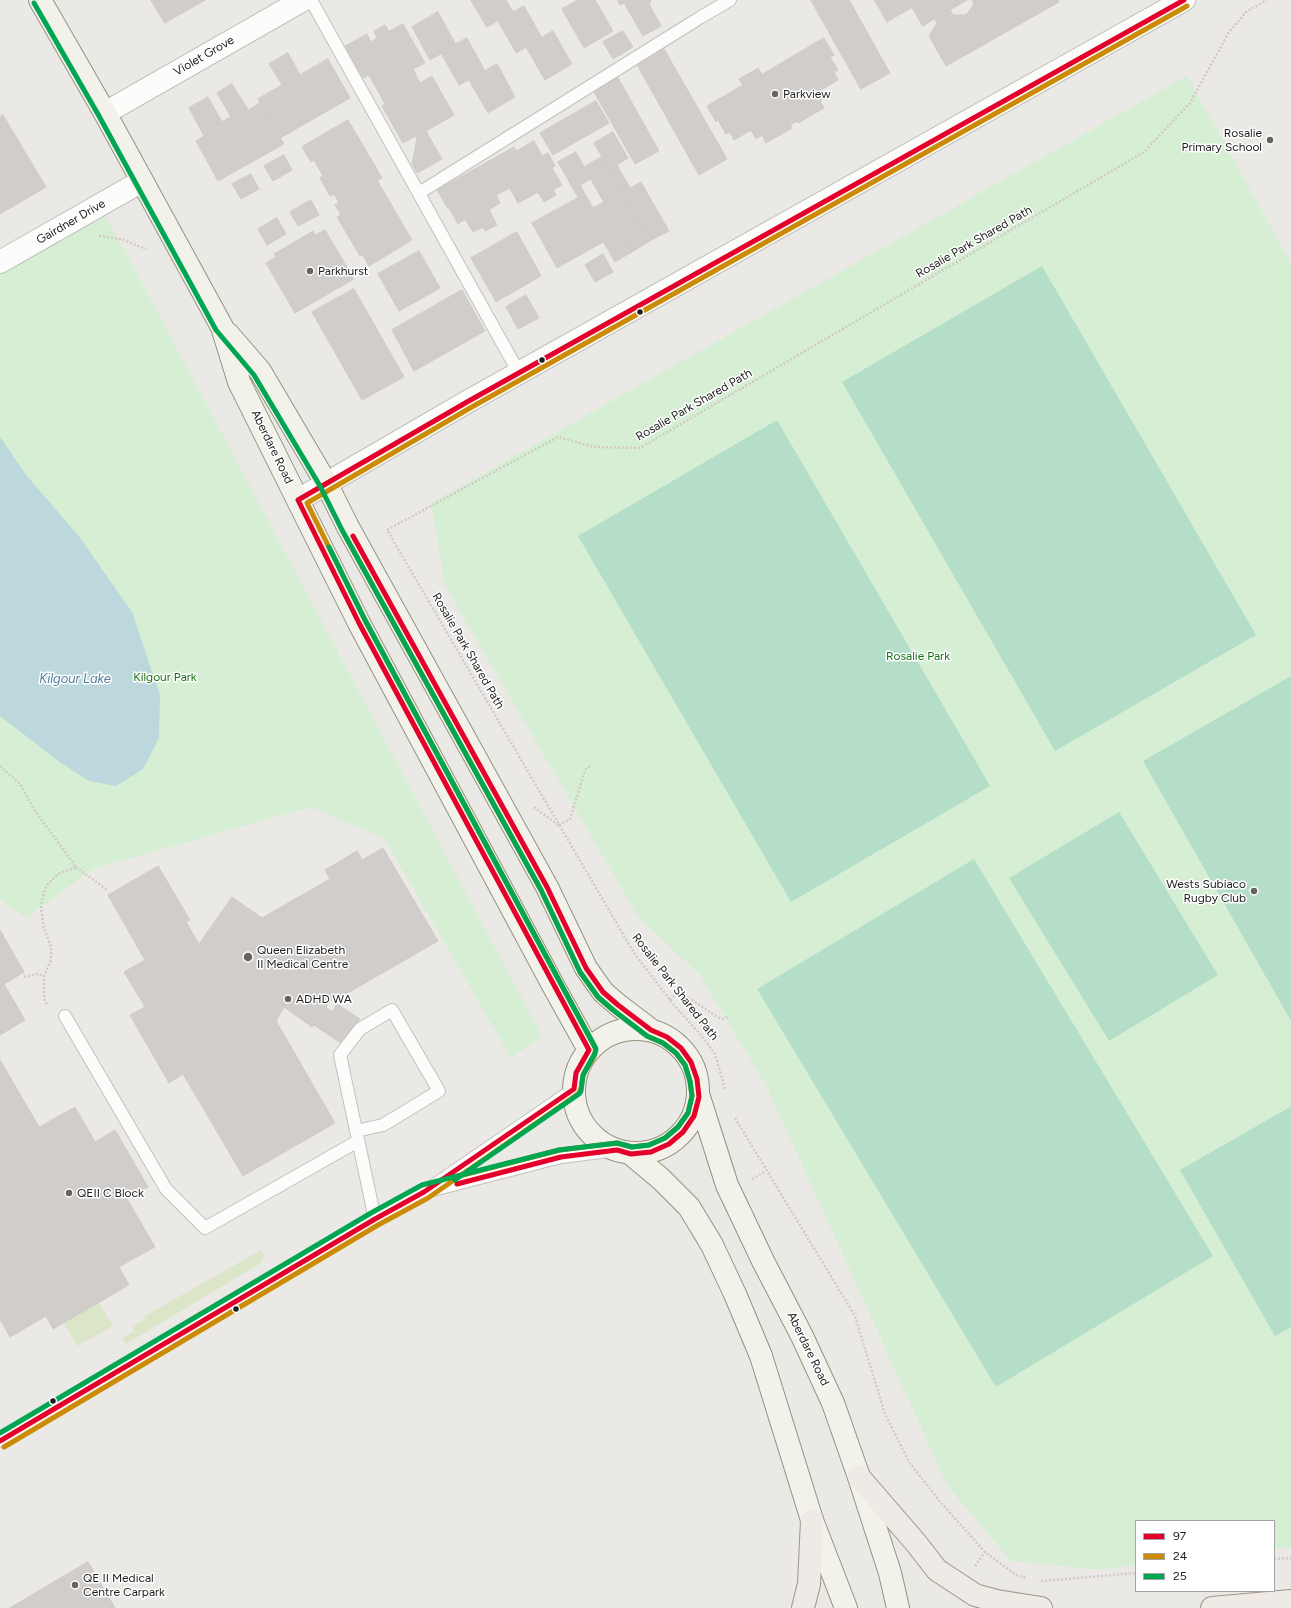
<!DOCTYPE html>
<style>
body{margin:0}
#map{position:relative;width:1291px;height:1608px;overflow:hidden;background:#ebe9e6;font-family:Figtree,sans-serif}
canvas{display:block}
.legend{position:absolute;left:1135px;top:1520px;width:140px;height:72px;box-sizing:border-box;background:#fff;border:1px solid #a5a5a5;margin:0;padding:5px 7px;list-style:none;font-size:12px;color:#1d1d1d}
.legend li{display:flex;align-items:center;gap:8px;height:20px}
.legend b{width:20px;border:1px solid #a5a5a5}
</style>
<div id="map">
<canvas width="1291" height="1608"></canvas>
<ul class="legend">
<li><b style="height:5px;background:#e4002b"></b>97</li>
<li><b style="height:5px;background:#cb8b06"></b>24</li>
<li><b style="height:5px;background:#00a651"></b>25</li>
</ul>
</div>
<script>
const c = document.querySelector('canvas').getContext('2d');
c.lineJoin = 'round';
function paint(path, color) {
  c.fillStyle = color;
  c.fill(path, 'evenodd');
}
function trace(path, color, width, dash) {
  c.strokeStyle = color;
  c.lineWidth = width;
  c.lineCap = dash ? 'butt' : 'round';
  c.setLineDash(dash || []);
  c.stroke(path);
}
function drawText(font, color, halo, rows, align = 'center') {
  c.font = font + ' Figtree,sans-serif';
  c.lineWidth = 3;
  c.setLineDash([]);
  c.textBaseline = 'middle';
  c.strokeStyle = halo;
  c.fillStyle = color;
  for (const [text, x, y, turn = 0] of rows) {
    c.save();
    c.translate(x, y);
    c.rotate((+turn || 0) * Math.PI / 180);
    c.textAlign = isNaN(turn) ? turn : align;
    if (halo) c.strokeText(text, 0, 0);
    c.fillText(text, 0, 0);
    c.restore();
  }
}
const grass = new Path2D(`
 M261,1250L264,1256L261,1263L126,1344L123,1338L134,1331L132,1327L145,1319V1316Z
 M99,1302L113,1326L77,1346L64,1323Z`);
const park = new Path2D(`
 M1187,76L1291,263V1548H1274V1521H1136V1565L1101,1570L1011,1561L947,1485L766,1085L699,974L639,918L445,586L431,503Z
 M99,206L123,247L542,1036L511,1058L384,838L310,807L93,869L26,918L0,899V262Z`);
const pitch = new Path2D(`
 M1042,266L1256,635L1055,751L842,382Z
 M777,420L990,786L791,902L578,536Z
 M1291,676V1021L1143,761Z
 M1119,812L1218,975L1109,1041L1009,878Z
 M974,859L1213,1256L996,1387L757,989Z
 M1290,1107L1291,1109V1327L1275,1336L1180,1170Z`);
const water = new Path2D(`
 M0,437L27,476L78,535L132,612L160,695L159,738L143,769L116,786L89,781L61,763L0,716Z`);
const building = new Path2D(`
 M151,0H205L165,23Z
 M471,0H506L513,12L487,27Z
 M578,0H595L613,31L584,48L562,9Z
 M618,0H650L651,2L649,4L661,26L643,36L624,3L620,5Z
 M811,0H849L890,73L861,89Z
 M875,0H907L911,8L887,22Z
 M908,0H967L950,10L953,15H966L974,4L972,0H1058L1059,2L946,66L929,36L937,23L934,19L923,26Z
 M524,6L542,38L516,53L498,21Z
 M438,12L456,45L430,60L412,27Z
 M403,24L425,63L413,69L420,83L432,76L454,115L426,131L442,159L417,173L412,164L417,138L416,136L403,143L382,106L385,104L369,75L363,78L345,46L367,34L371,42L377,38L374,31L385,25L389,31Z
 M553,31L572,64L545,80L526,47Z
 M623,31L633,47L613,59L603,42Z
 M467,38L485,71L459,85L441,53Z
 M824,38L834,55L830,57L838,70L834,72L838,80L821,90L826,98L820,101L824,108L798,123L797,121L790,125L792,128L766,143L762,135L756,139L751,130L734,140L730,132L726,134L718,120L716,122L707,106L743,85L739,79L758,68L762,74Z
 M664,49L727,159L699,175L637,65Z
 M288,53L300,75L282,85L269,64Z
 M328,59L350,98L280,138L258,99Z
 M497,64L515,97L488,113L469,80Z
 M617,76L659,151L635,164L593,90Z
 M232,84L247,108L231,117L217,93Z
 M208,97L222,122L207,130L209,133L204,136L189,108Z
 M596,101L609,123L553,155L540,133Z
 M260,103L284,144L218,181L196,141L209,133L207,130L247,108L248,110Z
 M3,115L46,187L0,214V117Z
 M348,120L382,178L339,203L334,194L330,196L320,178L323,176L314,160L311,162L302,147Z
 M613,132L628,158L617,165L630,188L641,182L669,231L650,241L594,143Z
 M534,141L542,156L548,153L555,166L552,168L562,185L553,190L556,195L544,202L538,192L518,203L510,188L496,195L500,203L489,210L497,225L485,231L483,227L473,232L465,219L458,224L449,208L448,209L437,190L514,147L516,151Z
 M576,152L591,179L580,185L593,208L604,202L632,252L615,262L558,162Z
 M284,155L292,170L273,181L264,166Z
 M602,157L650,241L632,252L584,167Z
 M251,174L259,189L241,199L232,184Z
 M377,180L412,240L369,266L362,254L360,256L337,217L341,215L335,205Z
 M578,198L603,242L557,268L532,223Z
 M311,200L319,215L298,226L290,212Z
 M277,218L286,234L267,245L258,229Z
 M325,230L354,279L295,313L266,263L276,257L274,254L313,231L315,235Z
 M517,232L541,276L496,302L471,258Z
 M419,251L440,288L399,311L378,274Z
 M603,254L613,272L595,282L585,265Z
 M354,289L404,377L362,400L312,312Z
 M462,290L485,331L414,371L392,330Z
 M526,295L539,318L518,329L506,307Z
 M383,848L438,941L339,998L336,993L326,1007L332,1012L337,1004L360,1019L342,1044L314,1025L312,1027L284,1007L276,1021L335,1123L243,1176L183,1074L169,1083L130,1015L145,1007L124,972L145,960L108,895L158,866L190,920L186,922L199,944L232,897L262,918L330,879L325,870L357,851L362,860Z
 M0,930L24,972L4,984L25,1020L0,1035Z
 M0,1060L39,1127L75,1107L95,1142L115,1130L148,1187L127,1199L155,1247L119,1267L129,1285L53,1329L46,1316L10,1337L0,1319Z
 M88,1562L115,1608H10Z`);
const path = new Path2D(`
 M99,236L121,239L146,249
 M0,766L20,784L35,811L76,867L58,874L46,886L41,905L43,925L51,947V960L44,976V998L47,1005
 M534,807L558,825
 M559,825L570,819L585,770L592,765
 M76,867L107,890
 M24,977L38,974L44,976
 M670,1000L679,991L717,1017L722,1019L728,1017
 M725,1089L715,1054L700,1034L674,1005L634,953L387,530L558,437L594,447L640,448L1144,152L1190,103L1229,32L1247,11L1267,0
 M735,1118L855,1316L885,1414L909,1462L942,1504L985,1552L1016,1575L1026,1578
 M752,1179L766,1171
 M1274,1559L1291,1558
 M975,1566L985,1552
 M1041,1581L1136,1573`);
const service = new Path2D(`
 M311,0L519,373
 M419,193L701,17L730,0
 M65,1016L166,1189L205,1228L358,1141
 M356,1131L383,1125L439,1091L392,1010L360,1029L340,1055L375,1219
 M433,1190L561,1157L617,1150
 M0,1441L375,1219L424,1192L574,1089`);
const minor = new Path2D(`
 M105,113L303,0
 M0,262L142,181`);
const tertiary = new Path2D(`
 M298,500L467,402L1184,0`);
const secondary = new Path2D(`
 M40,0L105,113L222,327L239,382L359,623L554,987L589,1050
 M228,334L260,371L326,483L348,527L547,887L586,968L603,992L618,1005L651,1030
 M574 1091a62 62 0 1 1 124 0a62 62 0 1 1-124 0Z
 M699,1097L727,1185L763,1261L802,1336L833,1403L859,1477L890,1573L898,1608
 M631,1154L661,1179L689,1207L712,1245L735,1294L761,1356L812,1520L846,1608`);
const primary = new Path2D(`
 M859,1477L916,1543L937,1570L975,1595L997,1601L1041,1608
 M803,1608L809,1584L812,1520
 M1212,1608L1291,1601`);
const bus1 = new Path2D(`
 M353,536L547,887L586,968L603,992L618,1005L651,1030L667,1037L681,1048L691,1062L697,1079L699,1097L694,1116L683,1132L669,1144L651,1152L631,1154L617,1150L561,1157L457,1184
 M0,1441L375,1219L424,1192L574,1089L576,1073L589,1050L359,623L298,500L467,402L1184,0`);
const bus2 = new Path2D(`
 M347,539L541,890L580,972L598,997L613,1010L647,1036L663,1043L676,1053L685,1065L690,1081L692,1096L688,1113L678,1127L665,1138L649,1145L632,1147L617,1143L560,1150L455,1177
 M4,1447L378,1225L428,1198L578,1094C583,1089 581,1082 583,1076C586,1066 598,1057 595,1047L365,620L307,503L470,408L1187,6`);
const bus3 = new Path2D(`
 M329,547L365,620L596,1049L595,1053L583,1075L581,1091L579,1094L455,1180
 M0,1433L371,1213L422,1185L559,1150L617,1143L632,1147L649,1145L665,1138L678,1127L688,1113L692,1096L690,1081L685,1065L676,1053L663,1043L647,1036L613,1010L598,997L580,972L541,890L342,530L320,486L254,375L216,330L99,116L34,3`);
const markers = [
 [775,94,4,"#656463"],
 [1270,140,4,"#656463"],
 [310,271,4,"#656463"],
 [640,312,3.5,"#1d1d1d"],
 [542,360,3.5,"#1d1d1d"],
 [1254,891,4,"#656463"],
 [248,957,5,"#656463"],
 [288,999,4,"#656463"],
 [69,1193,4,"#656463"],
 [236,1309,3.5,"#1d1d1d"],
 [53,1401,3.5,"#1d1d1d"],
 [75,1585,4,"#656463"]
];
const streetNames = [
 ["Violet Grove",204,56,-30],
 ["Gairdner Drive",71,222,-30],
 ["Rosalie Park Shared Path",974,242,-30],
 ["Rosalie Park Shared Path",694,405,-30],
 ["Aberdare Road",272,447,64],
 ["Rosalie Park Shared Path",468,651,60],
 ["Rosalie Park Shared Path",675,987,52],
 ["Aberdare Road",808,1349,64]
];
const poiNames = [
 ["Parkview",783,94],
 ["Rosalie",1262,133,"right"],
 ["Primary School",1262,147,"right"],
 ["Parkhurst",318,271],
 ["Wests Subiaco",1246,884,"right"],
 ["Rugby Club",1246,898,"right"],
 ["Queen Elizabeth",257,950],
 ["II Medical Centre",257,964],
 ["ADHD WA",296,999],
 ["QEII C Block",77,1193],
 ["QE II Medical",83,1578],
 ["Centre Carpark",83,1592]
];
const parkNames = [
 ["Rosalie Park",918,656],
 ["Kilgour Park",165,677]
];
const waterNames = [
 ["Kilgour Lake",75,679]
];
paint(grass, '#dae6c7');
paint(park, '#d6efd4');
paint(pitch, '#b5dec9');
paint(water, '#bcd8dc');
paint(building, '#d0cdcb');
trace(building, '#cecbc8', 1);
trace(service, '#c2c1c0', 14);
trace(minor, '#c2c1c0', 24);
trace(tertiary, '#c2c1c0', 24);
trace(secondary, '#939380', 24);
trace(primary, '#9f9485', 24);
trace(path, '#d4c8c6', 2.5, [2, 2]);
trace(service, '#fcfcfb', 12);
trace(minor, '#fcfcfb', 22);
trace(tertiary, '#fcfcfb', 22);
trace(secondary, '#f2f2ea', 22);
trace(primary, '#efeae5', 22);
trace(bus1, '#e4002b', 5);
trace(bus2, '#cb8b06', 5);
trace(bus3, '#00a651', 5);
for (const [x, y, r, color] of markers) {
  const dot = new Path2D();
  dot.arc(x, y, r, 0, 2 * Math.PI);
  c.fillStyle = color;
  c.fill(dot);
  trace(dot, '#fff', 1.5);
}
drawText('12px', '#1d1d1d', '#fff', streetNames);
drawText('12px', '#1d1d1d', '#fff', poiNames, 'left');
drawText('12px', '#167116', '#fff', parkNames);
drawText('italic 13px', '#507b9c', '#fff', waterNames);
</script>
